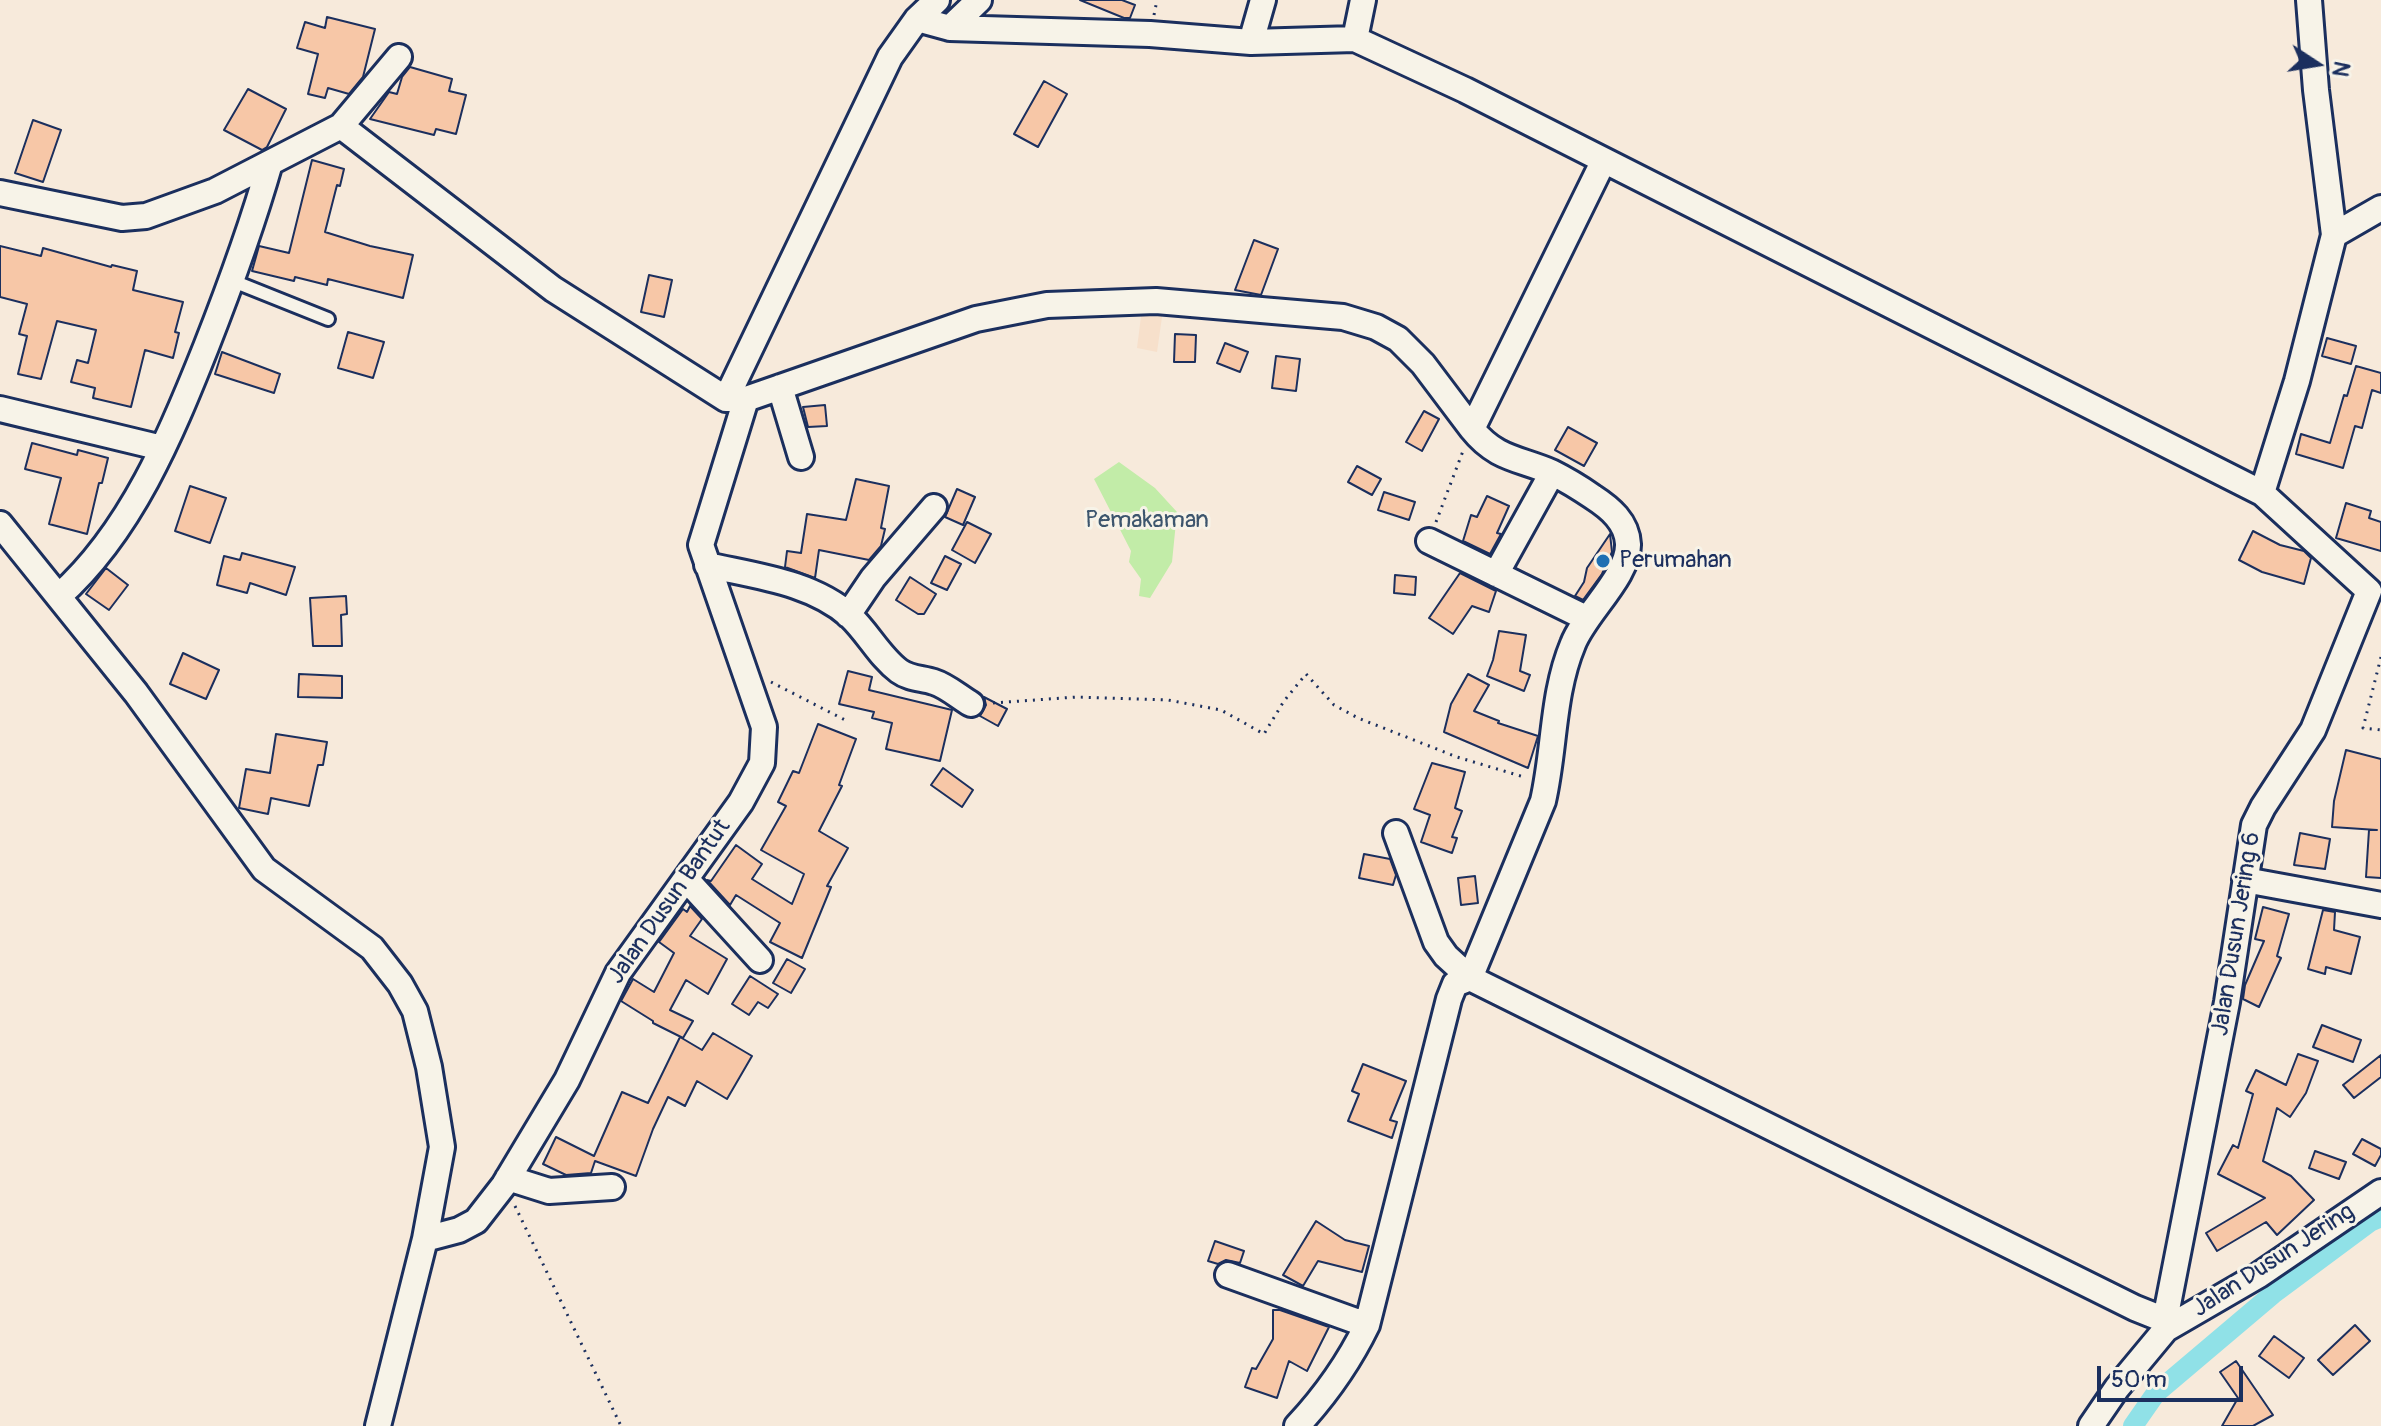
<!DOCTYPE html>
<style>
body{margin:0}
#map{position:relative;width:2381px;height:1426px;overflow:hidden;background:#f7eadb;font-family:Pangolin,sans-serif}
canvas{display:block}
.north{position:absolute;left:2277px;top:24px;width:80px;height:80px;-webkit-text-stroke:6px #f7f3e8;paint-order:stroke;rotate:102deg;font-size:22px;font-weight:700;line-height:32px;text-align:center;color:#1b2f5e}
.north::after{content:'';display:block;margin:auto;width:28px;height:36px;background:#1b2f5e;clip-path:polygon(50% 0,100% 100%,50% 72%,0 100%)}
.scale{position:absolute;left:2097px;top:1366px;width:146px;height:36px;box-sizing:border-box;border:4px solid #1b2f5e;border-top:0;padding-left:10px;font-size:24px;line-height:28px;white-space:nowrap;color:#1b2f5e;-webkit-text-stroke:6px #f7f3e8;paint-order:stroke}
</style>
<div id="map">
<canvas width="2381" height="1426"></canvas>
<div class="north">N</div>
<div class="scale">50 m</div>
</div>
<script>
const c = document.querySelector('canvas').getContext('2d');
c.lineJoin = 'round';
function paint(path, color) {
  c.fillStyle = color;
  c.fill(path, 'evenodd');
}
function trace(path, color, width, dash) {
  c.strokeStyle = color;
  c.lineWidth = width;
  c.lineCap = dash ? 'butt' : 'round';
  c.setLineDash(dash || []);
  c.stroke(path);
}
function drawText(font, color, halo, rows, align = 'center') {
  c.font = font + ' Pangolin,sans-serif';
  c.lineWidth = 6;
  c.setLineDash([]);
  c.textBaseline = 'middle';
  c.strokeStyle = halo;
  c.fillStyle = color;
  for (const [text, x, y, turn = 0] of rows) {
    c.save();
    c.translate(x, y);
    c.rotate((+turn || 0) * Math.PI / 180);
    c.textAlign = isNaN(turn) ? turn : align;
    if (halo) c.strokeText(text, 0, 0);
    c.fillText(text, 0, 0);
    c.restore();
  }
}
const built = new Path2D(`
 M1142,309L1163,310L1157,352L1137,348Z`);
const green = new Path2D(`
 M1119,462L1155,488L1177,512L1172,562L1150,598L1139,596L1141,579L1129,562L1131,551L1094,479Z`);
const canal = new Path2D(`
 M2133,1426L2156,1393L2273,1294L2370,1222L2381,1217`);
const building = new Path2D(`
 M1080,0H1122L1135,5L1130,18H1124Z
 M327,17L375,29L363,77L349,94L328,88L325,98L308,94L318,54L297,48L305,22L325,28Z
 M410,67L452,79L449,91L466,95L456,134L436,129L434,135L370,119L389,92L397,94L402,77Z
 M1044,81L1067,94L1038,147L1014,134Z
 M248,89L286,109L267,147L262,150L224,130Z
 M33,120L61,130L43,182L15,173Z
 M312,160L344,169L340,186L337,185L325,232L370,246L413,255L403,298L328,279L327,285L295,277L294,281L252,271L259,246L289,253Z
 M1254,240L1278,249L1261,295L1235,290Z
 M0,246L41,256L43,248L111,267L112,265L137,271L133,290L183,302L175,332L179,333L173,358L145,350L131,407L93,398L95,388L71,382L77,360L88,363L96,330L57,321L41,379L18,374L27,336L19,334L27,304L0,297Z
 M649,275L672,280L664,317L641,312Z
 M348,332L384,342L373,378L338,368Z
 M1175,334L1196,335L1195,362H1174Z
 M2327,338L2356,346L2351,364L2322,356Z
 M1225,343L1248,352L1240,372L1217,363Z
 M222,352L280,374L274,393L215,374Z
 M1276,356L1300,359L1296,391L1272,388Z
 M2356,366L2381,373V393L2372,390L2362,428L2355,426L2343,468L2296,454L2301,434L2330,443L2344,395L2347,396Z
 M825,405L827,426L808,427L803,407Z
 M1424,411L1439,419L1422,451L1406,442Z
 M1568,427L1597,443L1584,466L1555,450Z
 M32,443L77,455L78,450L108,458L102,483H99L87,534L49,524L61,478L25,469Z
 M1357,466L1381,479L1372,495L1348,482Z
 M856,479L889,486L881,528L885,529L881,546L869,560L819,550L815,578L785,567L787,551L801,553L807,514L846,520Z
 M190,486L226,498L210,543L175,531Z
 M957,489L975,497L963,525L945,517Z
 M1384,492L1415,502L1409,520L1378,510Z
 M1487,496L1509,506L1497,533L1501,534L1490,554L1463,541L1471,515L1477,517Z
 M2346,503L2371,511L2369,518L2381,522V551L2336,538Z
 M967,522L991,534L975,563L952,550Z
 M2253,531L2280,545L2304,551L2311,558L2304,584L2262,572L2239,560Z
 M1610,534L1612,552L1602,574L1583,600L1575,596L1584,582L1587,568Z
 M242,553L295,567L286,595L250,583L247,593L217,585L224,556L240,560Z
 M945,556L961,564L947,590L931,583Z
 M106,568L128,585L109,610L86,594Z
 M1460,573L1496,591L1489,612L1472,606L1453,634L1429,618Z
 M1395,575L1416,577L1415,595L1394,593Z
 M910,577L936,594L924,614H918L896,600Z
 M346,596L347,614L341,615L342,646H313L310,598Z
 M1499,631L1526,635L1520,671L1530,675L1524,691L1487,676L1493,660Z
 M183,653L219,670L206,699L170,684Z
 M848,671L872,677L869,690L952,710L940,761L886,749L892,723L872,718L874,712L839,704Z
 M299,674L342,676V698L298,697Z
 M1468,674L1489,685L1474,711L1499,721L1498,723L1538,736L1528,768L1444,732L1451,704Z
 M984,697L1007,709L998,726L980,716L986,705Z
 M818,724L856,739L839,785L842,786L819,831L848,848L827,886L831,887L802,958L770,942L780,923L736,895L730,905L707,880L711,881L736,845L762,864L752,879L792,904L804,874L761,850L786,806L778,802L793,771L799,773Z
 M276,734L327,742L323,765H318L309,806L271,798L268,814L239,808L246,769L270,773Z
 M2346,750L2381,759V878L2366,877L2369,830H2377L2332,827L2334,801Z
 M1432,763L1465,772L1455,808L1462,811L1452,837L1457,838L1452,853L1421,842L1430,815L1414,809Z
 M943,768L973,790L962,807L931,785Z
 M2300,833L2330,839L2325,869L2294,865Z
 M1364,854L1390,859L1396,875L1393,885L1359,878Z
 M1475,876L1478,903L1461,905L1458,878Z
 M690,906L702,919L690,936L727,959L708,994L686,980L670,1010L693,1021L683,1038L653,1023V1021L621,1001L633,979L654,992L674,953L659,942L683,909L687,912Z
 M2263,907L2289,914L2277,956L2281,958L2259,1007L2243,999L2245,985L2264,941L2255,939Z
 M2323,910L2335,912L2334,930L2360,937L2351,974L2326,967L2325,974L2308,969Z
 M787,959L805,969L791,993L773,983Z
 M750,976L778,994L768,1008L758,1002L749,1015L732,1004Z
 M2322,1025L2361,1040L2353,1062L2313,1047Z
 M713,1033L752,1056L727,1099L697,1081L685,1106L668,1097L653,1129L636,1176L595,1161L591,1173L566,1175L543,1164L556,1137L594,1156L622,1092L648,1103L680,1037L702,1050Z
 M2298,1054L2318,1061L2306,1093L2290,1117L2277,1108L2263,1161L2291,1176L2314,1200L2277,1235L2266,1222L2217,1251L2206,1233L2265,1198L2218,1174L2233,1145L2238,1148L2253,1094L2246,1091L2256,1070L2286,1085Z
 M2381,1055V1077L2354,1098L2343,1085Z
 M1363,1064L1406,1081L1390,1120L1397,1122L1392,1138L1348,1121L1359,1094L1352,1091Z
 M2362,1139L2381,1149V1155L2375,1166L2353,1154Z
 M2315,1151L2346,1162L2339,1179L2309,1168Z
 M1316,1221L1345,1240L1369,1246L1362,1272L1318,1261L1303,1286L1283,1275Z
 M1215,1241L1244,1251L1240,1263L1226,1260L1218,1264L1208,1261Z
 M1273,1310H1280L1329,1327L1307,1371L1289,1361L1277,1398L1245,1387L1252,1368L1256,1369L1273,1339Z
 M2355,1325L2370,1341L2333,1375L2318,1360Z
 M2274,1336L2304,1358L2289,1378L2259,1356Z
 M2236,1361L2273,1415L2253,1426H2222L2238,1398L2220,1372Z`);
const path = new Path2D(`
 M1154,15L1157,0
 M1436,522L1463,451
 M2381,657L2363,728L2381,730
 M771,682L847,721
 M993,703L1077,697L1168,700L1221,710L1264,734L1284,701L1306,674L1334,705L1358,718L1457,757L1524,777
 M515,1206L621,1426`);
const lane = new Path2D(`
 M233,281L328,319`);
const street = new Path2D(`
 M917,19L950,28L1150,34L1251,42L1355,39L1465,90L2262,493
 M950,28L979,0
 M1355,39L1363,0
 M1251,42L1263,0
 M341,126L553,289L726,399H746L976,319L1047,305L1156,301L1343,317L1376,327L1398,339L1423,364L1472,429L1603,162
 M0,193L122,218L146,216L215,191L341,126L399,57
 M2334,235L2381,208
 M780,387L801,457
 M726,399L890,57L917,19L937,0
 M0,409L162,448
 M0,524L136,693L264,869L372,948L400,984L415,1011L429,1067L442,1147L425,1239L378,1426
 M1429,541L1586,618
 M707,565C755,576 812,582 850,616C868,633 880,657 899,671C910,679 922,678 934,682C947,686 959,697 971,704
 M1496,574L1552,473
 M59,596C131,532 171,435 206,347C230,286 252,226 270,163
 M848,615L873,578L934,507
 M1396,833L1436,942L1446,956L1470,978L2135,1308L2165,1320
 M686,879L760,960
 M2245,880L2381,905
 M1470,978L1543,801C1555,749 1552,694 1573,644C1585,613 1629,576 1628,544C1627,522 1610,508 1593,497C1580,488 1565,479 1551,472C1518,458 1496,459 1472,429
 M508,1178L549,1191L612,1187
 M425,1239L459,1230L476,1221L504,1185L567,1080L618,973L741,802L762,763L764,727L701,545L746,399
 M1228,1275L1367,1325
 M2166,1329L2165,1320L2227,1002L2254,825L2263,807L2313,730L2369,591L2262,493L2297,381L2334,235L2316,90L2309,0
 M1297,1426C1325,1396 1349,1362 1367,1325L1449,999L1455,984L1470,978
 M2091,1426L2117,1388L2166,1329L2259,1275L2381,1192`);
const markers = [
 [1603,561,8,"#1f6fb2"]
];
const parkNames = [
 ["Pemakaman",1147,521]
];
const poiNames = [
 ["Perumahan",1619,561]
];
const streetNames = [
 ["Jalan Dusun Bantut",670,902,-55],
 ["Jalan Dusun Jering 6",2237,934,-81],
 ["Jalan Dusun Jering",2274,1261,-33]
];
paint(built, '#f7e0cb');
paint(green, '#c2eca8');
trace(canal, '#90e1e7', 20);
paint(building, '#f7c7a7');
trace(building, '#1b2f5e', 2);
trace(lane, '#1b2f5e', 18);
trace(street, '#1b2f5e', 30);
trace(path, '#1b2f5e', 3, [2, 6]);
trace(lane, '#f7f3e8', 12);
trace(street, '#f7f3e8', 24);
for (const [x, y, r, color] of markers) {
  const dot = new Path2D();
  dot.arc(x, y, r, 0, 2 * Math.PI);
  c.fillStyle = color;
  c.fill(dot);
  trace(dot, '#f7f3e8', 3);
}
drawText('24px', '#3c556d', '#f7f3e8', parkNames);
drawText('24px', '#1b2f5e', '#f7f3e8', poiNames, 'left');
drawText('24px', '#1b2f5e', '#f7f3e8', streetNames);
</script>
